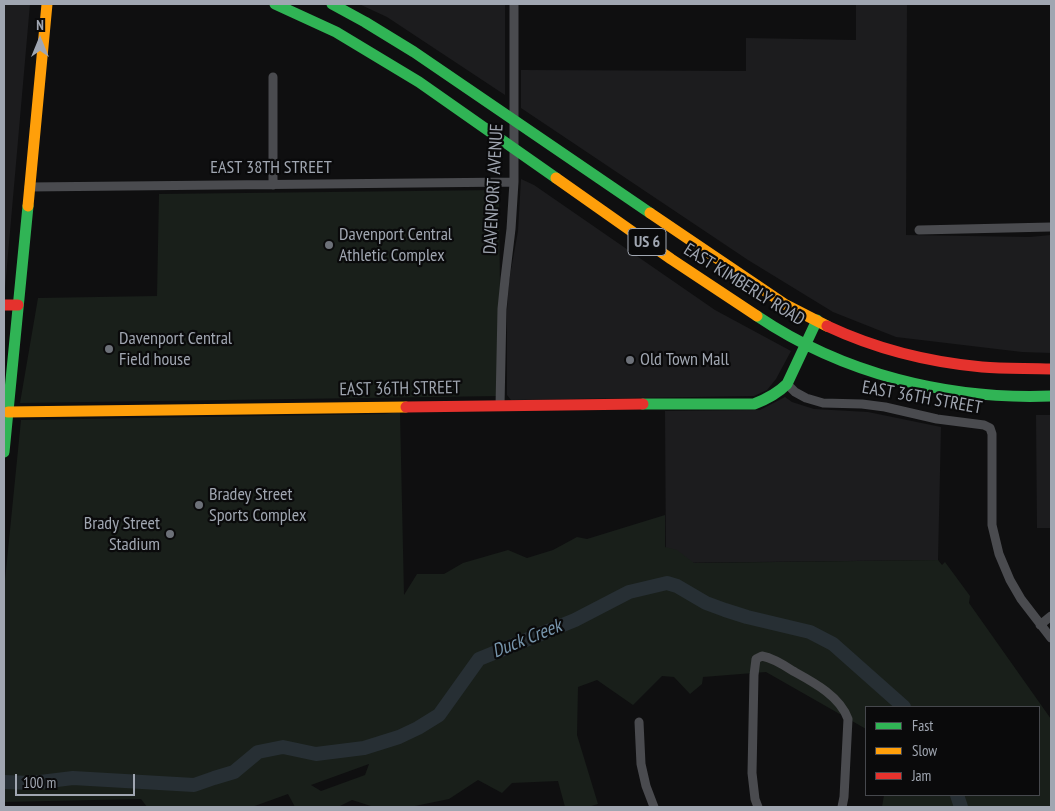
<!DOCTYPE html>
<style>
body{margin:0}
#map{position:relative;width:1055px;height:811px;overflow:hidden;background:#0f0f10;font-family:"PT Sans Narrow",sans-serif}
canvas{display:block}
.frame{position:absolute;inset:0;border:5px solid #a0a6b1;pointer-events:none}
.legend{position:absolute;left:865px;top:706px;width:175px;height:90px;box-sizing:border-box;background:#0a0a0b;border:1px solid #46484d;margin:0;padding:6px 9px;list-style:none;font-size:15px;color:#a0a6b1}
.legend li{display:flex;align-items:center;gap:10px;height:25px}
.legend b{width:25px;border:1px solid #46484d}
.north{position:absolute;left:15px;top:15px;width:50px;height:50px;-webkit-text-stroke:4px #0a0a0b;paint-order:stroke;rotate:0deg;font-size:14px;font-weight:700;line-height:20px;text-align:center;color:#a0a6b1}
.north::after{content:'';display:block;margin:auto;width:18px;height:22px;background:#a0a6b1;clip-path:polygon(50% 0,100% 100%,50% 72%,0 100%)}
.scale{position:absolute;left:15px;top:774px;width:120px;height:22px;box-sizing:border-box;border:2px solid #a0a6b1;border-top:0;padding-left:6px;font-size:15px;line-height:18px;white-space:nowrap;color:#a0a6b1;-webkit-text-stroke:4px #0a0a0b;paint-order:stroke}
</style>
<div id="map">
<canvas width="1055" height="811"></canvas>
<div class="frame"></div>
<ul class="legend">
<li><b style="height:6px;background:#30b455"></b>Fast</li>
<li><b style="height:6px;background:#ff9f0a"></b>Slow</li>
<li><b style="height:6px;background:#e5322d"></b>Jam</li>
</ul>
<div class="north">N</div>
<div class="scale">100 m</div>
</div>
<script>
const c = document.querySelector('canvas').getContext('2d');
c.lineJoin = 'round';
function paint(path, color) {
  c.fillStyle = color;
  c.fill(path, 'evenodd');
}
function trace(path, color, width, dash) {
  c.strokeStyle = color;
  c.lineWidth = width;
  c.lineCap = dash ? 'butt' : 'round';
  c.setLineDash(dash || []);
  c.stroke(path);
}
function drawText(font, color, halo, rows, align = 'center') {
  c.font = font + ' "PT Sans Narrow",sans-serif';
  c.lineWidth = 4.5;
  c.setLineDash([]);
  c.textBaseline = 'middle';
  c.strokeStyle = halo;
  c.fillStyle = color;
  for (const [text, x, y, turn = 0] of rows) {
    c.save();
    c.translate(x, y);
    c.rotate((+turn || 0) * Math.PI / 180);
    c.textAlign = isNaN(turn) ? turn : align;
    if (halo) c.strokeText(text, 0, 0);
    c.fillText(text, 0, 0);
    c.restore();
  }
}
const built = new Path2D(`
 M4,4H30L4,300Z
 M359,4H505V95L387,17Z
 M856,4H907L906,235L1030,237L1051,235V353L1022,352L896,337L833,312L748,260L521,108V70L746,71V38L856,40Z
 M521,179L534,185L715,310L791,351L776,379L767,390L754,396L511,400L507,395V310L509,281L518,231Z
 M785,397L792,402L814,409L868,412L941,427L938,560L666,563L665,411L760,410Z
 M1036,415H1051V528H1037Z`);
const green = new Path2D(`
 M499,190L501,396L20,403L38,298L157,296L159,194Z
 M400,412L404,595L417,574H444L463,563L508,550L527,558L553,550L577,537L587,539L665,515V547L677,550L694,563L938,560L942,565L945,562L970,596L969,603L1051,719V807H882L884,795H1039V707H866V729L766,672L703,677L702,684L690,694L674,677L662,676L633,705L597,680L578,687L577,735L598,804L588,807H565L558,781L512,783L502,793L478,780L449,799L410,807H374L352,800L338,807H295L288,794L252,807H147L141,799L4,802V590L21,420L385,414ZM369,764L365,775L321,791L311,785Z`);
const river = new Path2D(`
 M4,782L32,783L73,778L194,785L214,778L234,772L258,752L283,747L316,754L364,748L399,737L418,728L439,715L479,659L575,620L629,592L667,583L677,586L706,603L725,610L747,617L810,632L833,644L904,707
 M957,795L961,807`);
const street = new Path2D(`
 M273,185V77
 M29,187L514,182
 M919,230L1051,227
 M787,384L795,392L806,398L823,403L862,404L885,407L937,419L984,425L990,428L992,434V525L999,554L1010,580L1021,599L1051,638
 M500,406L502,309L505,279L511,229L514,182V4
 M1040,625L1051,616
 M639,722L641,764L646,786L654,807
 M758,807L755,799L752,773L754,675L756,659L762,656C773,658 784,665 793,671C813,682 840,696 848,719L844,797L842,807`);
const fast = new Path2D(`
 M275,4L336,32L419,82L556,178
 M332,4L365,22L414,52L650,213
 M757,316C843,374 948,400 1051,396
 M643,404H754C767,399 777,394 787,384L817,320
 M4,452L28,206`);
const slow = new Path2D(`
 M556,178L671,259L757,316
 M28,206L47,4
 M650,213L786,305L827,326
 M8,412L406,407`);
const jam = new Path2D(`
 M4,305H18
 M827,326C876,349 928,362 982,367C1005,369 1028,368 1051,369
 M406,407L643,404`);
const markers = [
 [329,245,5,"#6d7179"],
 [109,349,5,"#6d7179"],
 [630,360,5,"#6d7179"],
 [199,505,5,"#6d7179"],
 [170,534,5,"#6d7179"]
];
const shields = [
 [647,242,38]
];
const shieldNames = [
 ["US 6",647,242]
];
const streetNames = [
 ["EAST 38TH STREET",271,168],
 ["DAVENPORT AVENUE",494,189,-87],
 ["EAST KIMBERLY ROAD",744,285,32],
 ["EAST 36TH STREET",400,389,-1],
 ["EAST 36TH STREET",922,398,10]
];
const poiNames = [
 ["Davenport Central",339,235],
 ["Athletic Complex",339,256],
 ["Davenport Central",119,339],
 ["Field house",119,360],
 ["Old Town Mall",640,360],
 ["Bradey Street",209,495],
 ["Sports Complex",209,516],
 ["Brady Street",160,524,"right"],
 ["Stadium",160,545,"right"]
];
const waterNames = [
 ["Duck Creek",527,639,-22]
];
paint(built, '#1c1c1e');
paint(green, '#191f1a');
trace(river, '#272f34', 14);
trace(street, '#4a4b4f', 9);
trace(fast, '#30b455', 11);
trace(slow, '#ff9f0a', 11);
trace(jam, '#e5322d', 11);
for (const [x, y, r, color] of markers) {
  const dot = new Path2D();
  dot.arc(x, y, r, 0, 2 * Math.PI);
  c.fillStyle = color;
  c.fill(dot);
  trace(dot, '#0a0a0b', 2);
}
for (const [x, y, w] of shields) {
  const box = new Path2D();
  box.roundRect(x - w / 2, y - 13.5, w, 27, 4);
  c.fillStyle = '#0a0a0b';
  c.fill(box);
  trace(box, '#a0a6b1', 1);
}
drawText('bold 16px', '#a0a6b1', null, shieldNames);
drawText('18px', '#a0a6b1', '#0a0a0b', streetNames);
drawText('18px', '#a0a6b1', '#0a0a0b', poiNames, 'left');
drawText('italic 19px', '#7795ac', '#0a0a0b', waterNames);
</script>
